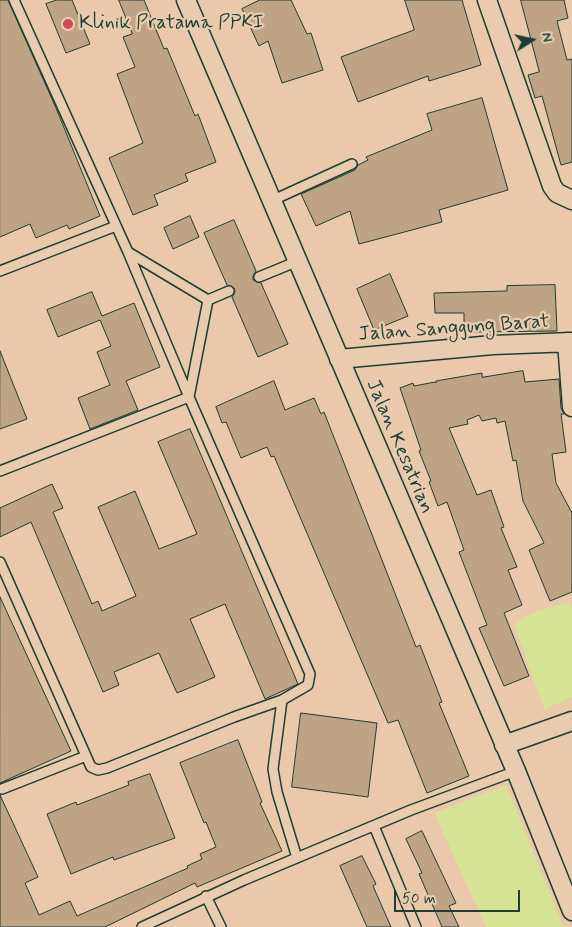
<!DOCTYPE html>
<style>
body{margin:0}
#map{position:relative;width:572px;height:927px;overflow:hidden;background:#eac8aa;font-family:Mynerve,sans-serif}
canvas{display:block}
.north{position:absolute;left:507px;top:15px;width:50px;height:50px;-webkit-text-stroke:4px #e9ccb0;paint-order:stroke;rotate:80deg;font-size:14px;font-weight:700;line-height:20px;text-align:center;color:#1f3d34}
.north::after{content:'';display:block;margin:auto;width:18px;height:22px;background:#1f3d34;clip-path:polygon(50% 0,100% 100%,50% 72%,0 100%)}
.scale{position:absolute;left:394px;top:890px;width:126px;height:22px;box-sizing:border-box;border:2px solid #1f3d34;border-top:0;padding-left:6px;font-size:15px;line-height:18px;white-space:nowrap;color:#1f3d34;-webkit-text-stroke:4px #e9ccb0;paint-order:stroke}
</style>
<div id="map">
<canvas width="572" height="927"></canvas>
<div class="north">N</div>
<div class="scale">50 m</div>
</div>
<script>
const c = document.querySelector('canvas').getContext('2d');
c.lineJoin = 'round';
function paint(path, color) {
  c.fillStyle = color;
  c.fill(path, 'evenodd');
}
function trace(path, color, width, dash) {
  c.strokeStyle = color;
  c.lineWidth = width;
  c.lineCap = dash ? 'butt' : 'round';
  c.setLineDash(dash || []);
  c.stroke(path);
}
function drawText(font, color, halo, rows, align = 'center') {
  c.font = font + ' Mynerve,sans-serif';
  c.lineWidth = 4.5;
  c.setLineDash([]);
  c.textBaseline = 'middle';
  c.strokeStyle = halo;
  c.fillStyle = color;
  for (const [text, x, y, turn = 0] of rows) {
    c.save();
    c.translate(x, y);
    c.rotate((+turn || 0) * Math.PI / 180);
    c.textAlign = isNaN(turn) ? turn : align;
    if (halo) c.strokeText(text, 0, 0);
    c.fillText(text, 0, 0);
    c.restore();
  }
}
const green = new Path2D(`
 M569,602L572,608V697L544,709L514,624L532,613Z
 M506,785L563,927H486L434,813Z`);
const building = new Path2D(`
 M0,0H8L56,108L100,216L69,229L67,225L36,238L30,224L0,237Z
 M57,0H72L90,44L66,53L46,4Z
 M119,0H144L164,49L167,48L195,116L198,114L216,162L185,174L188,181L154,195L158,205L133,215L109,158L143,143L117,74L135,67L123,37L132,34Z
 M260,0H291L307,34L311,33L323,70L282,83L268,41L259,46L242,9Z
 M405,0H462L481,65L429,81L428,76L358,102L341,57L414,30Z
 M521,0H564L568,18L557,21L567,60L572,59V162L561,165L542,96L535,98L528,75L539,72Z
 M482,98L508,190L439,210L442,222L359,244L350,211L316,226L301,194L355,170L358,165L368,160L366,157L432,130L427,114Z
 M190,216L199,237L173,249L164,228Z
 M234,220L256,271L253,276V280L261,283L288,344L258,357L232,297L235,292L234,288L227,285L204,233Z
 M390,274L408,316L374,330L357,289Z
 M555,285L557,331L464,332V313H435L434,293L507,291V286Z
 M92,292L102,316L134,303L160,367L126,381L138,410L90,429L78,398L110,385L97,352L111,346L100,320L58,337L47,310Z
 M0,351L27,419L0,429Z
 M523,371L525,382L559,379L561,408L564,414H561L566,452L552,454L556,483L572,513V592L550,601L529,550L544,543L523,501L516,460L513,461L505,421L497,423L496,418L482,421L479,415L467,420L468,424L449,428L477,495L491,490L504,527L501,528L517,567L508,570L522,605L504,613L529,676L504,686L479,628L487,625L459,552L464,550L447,502L438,506L429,482L431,481L419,451L421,450L400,388L413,383L414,386L435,382L436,383V381L482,373V377Z
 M274,381L285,410L314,398L321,414L324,412L416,647L420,645L442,702L439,703L469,776L427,793L398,720L388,723L274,456L271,457L267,447L241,458L226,422L222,423L216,407Z
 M190,429L298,684L265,699L225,604L190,619L215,677L177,693L159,653L114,672L119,685L103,692L31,522L0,537V508L52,484L63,508L53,512L92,604L98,601L102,611L136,596L98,507L135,491L159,549L197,534L158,442Z
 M0,597L71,751L0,783Z
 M301,713L377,723L368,797L292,787Z
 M238,740L262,802L260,803L282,851L197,887L195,883L105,927H0V795L38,877L25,883L39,915L70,901L77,916L188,868L187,866L202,859L200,854L216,847L206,822L204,823L180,763Z
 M150,774L175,838L114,860L113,857L71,874L47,814L76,802L77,805L129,785L128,782Z
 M422,831L456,903L449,906L459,927H442L419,874L422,873L406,839Z
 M362,856L376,884L373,886L391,927H367L340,866Z`);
const service = new Path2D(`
 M271,201L352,164
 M128,252L208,300L229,291
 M0,271L116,226
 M259,277L298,261
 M208,300L189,397L310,674L308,685L282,700L273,769L277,792L297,858
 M0,471L189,397L128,252L14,0
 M0,562L91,767L98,770L107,768L234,717L282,700
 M2,789L86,756
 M374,826L416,927
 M206,896L221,927
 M142,927L244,880L411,810L516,771`);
const minor = new Path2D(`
 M186,0L516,771L572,911
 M487,0L552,186L557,193L572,200
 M567,342L572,407
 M339,359L493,345L572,342
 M504,745L572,721`);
const markers = [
 [68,24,6,"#d1495b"]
];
const poiNames = [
 ["Klinik Pratama PPKI",79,24]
];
const streetNames = [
 ["Jalan Sanggung Barat",454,329,-4],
 ["Jalan Kesatrian",399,447,67]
];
paint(green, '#d6e294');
paint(building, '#bfa385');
trace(building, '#1f3d34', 1);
trace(service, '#1f3d34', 12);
trace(minor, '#1f3d34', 21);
trace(service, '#e9ccb0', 9);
trace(minor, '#e9ccb0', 18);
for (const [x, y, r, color] of markers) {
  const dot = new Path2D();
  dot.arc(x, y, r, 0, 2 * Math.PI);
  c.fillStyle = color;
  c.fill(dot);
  trace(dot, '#e9ccb0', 2);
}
drawText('20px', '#1f3d34', '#e9ccb0', poiNames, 'left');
drawText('20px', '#1f3d34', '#e9ccb0', streetNames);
</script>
